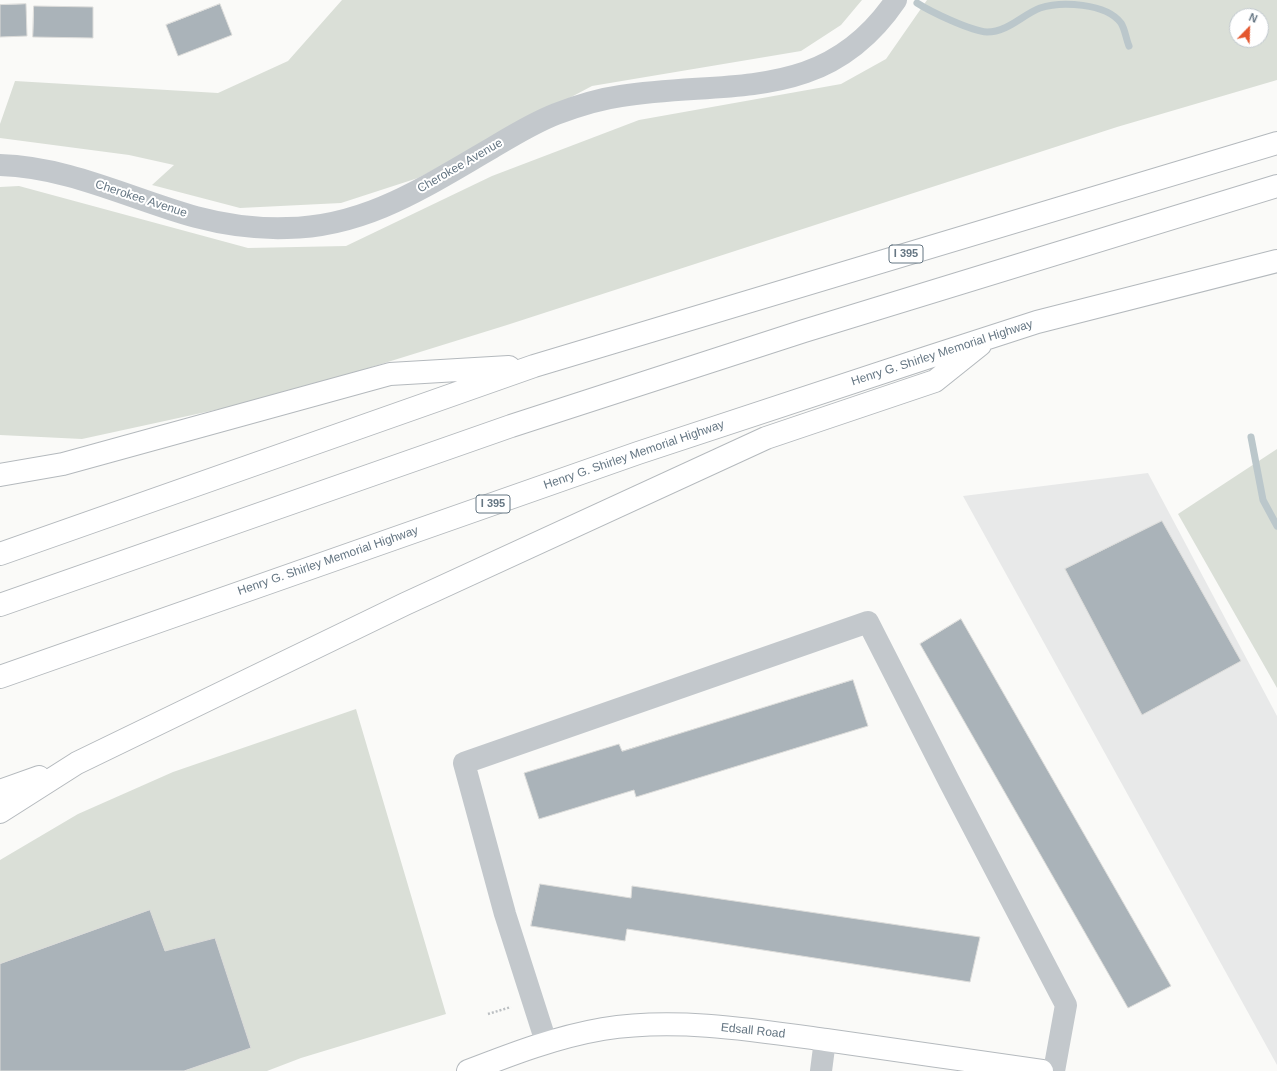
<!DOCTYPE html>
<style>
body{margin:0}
#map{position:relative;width:1277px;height:1071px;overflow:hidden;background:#fafaf8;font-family:Arial,sans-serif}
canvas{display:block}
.north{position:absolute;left:1229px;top:8px;width:40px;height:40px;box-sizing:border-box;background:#fff;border:1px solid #c1c8cd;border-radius:50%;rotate:23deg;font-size:11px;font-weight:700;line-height:16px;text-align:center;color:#657683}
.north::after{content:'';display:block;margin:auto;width:14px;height:18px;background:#e4572e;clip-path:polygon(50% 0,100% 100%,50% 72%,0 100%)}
</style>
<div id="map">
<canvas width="1277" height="1071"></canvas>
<div class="north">N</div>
</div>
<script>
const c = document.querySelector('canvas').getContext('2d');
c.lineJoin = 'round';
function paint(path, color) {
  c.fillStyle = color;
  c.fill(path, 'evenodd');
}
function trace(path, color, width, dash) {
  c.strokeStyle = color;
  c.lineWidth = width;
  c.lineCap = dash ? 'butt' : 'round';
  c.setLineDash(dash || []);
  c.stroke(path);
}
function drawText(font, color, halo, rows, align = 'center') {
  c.font = font + ' Arial,sans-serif';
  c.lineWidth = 4;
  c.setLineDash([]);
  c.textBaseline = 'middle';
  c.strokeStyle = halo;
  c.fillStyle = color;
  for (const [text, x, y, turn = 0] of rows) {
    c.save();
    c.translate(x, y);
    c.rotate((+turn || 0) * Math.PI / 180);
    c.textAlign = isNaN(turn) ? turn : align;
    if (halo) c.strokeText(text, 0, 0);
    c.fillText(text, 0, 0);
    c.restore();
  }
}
const built = new Path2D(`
 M1148,473L1277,716V1065L963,496Z`);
const green = new Path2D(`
 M342,0H862L841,25L801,51L592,86L418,178L341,203L240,208L152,185L174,165L129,155L0,138V124L15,81L218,93L288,61Z
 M927,0H1277V80L1117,127L507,325L275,397L82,439L0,435V187L19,186L248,248L346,246L492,176L639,120L841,84L886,59ZM1237,16H1261V40H1237Z
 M1277,449V688L1178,514Z
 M356,709L446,1014L301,1058L267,1071H0V860L78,814L173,772Z`);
const stream = new Path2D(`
 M917,3C931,12 971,31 987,32C1008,32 1022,15 1040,8C1061,1 1106,3 1121,23C1125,29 1126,39 1129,46
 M1251,437L1263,500L1277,526`);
const building = new Path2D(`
 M26,4L27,36L0,37V5Z
 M220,4L232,35L178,56L166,25Z
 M34,6L93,7V38L33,37Z
 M1162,521L1241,661L1142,715L1065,569Z
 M961,619L1171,986L1128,1008L920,644Z
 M853,680L868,726L636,797L634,790L539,819L524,773L619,744L622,751Z
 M540,884L631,898L632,886L980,937L970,982L627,929L625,941L531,926Z
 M150,910L165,951L215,938L251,1048L184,1071H0V964Z`);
const path = new Path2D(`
 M488,1014L511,1007`);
const minor = new Path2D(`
 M0,165C69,167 131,199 196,217C226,225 256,229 287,228C366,227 426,186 492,148C512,136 533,123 556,114C577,106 599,99 621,96C729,79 825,105 896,0
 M546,1042L505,914L464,763L868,622L949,781L1066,1005L1054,1071
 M821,1071L825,1040`);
const major = new Path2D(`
 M468,1071C512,1054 556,1037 603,1029C675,1017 755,1030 826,1040C898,1050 970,1061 1042,1071`);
const highway = new Path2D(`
 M0,475L63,464L390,374L509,367
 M0,554L534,366L1277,143
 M0,605L511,426L804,331L1277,186
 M0,677L638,453L929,357L1037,322L1277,261
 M0,791L39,777
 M0,812L77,763L405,604L766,438L935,381L980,345`);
const shields = [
 [906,254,34],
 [493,504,34]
];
const shieldNames = [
 ["I 395",906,254],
 ["I 395",493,504]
];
const streetNames = [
 ["Cherokee Avenue",460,166,-30],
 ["Cherokee Avenue",141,199,18],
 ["Henry G. Shirley Memorial Highway",942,353,-18],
 ["Henry G. Shirley Memorial Highway",634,455,-19],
 ["Henry G. Shirley Memorial Highway",328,561,-19],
 ["Edsall Road",753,1031,6]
];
paint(built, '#e8e9e9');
paint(green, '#dadfd7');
trace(stream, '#bbc7cb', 7);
paint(building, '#aab3b9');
trace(building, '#dcdcda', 1);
trace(major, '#b5babe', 24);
trace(highway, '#b4b9bd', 24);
trace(path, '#bbbfc2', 2.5, [2, 2]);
trace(minor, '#c3c8cc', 22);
trace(major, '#fff', 22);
trace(highway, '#fff', 22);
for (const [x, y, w] of shields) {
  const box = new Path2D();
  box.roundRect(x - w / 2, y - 9, w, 18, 3);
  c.fillStyle = '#fff';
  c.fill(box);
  trace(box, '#657683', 1);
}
drawText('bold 11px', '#657683', null, shieldNames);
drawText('12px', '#657683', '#fff', streetNames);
</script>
